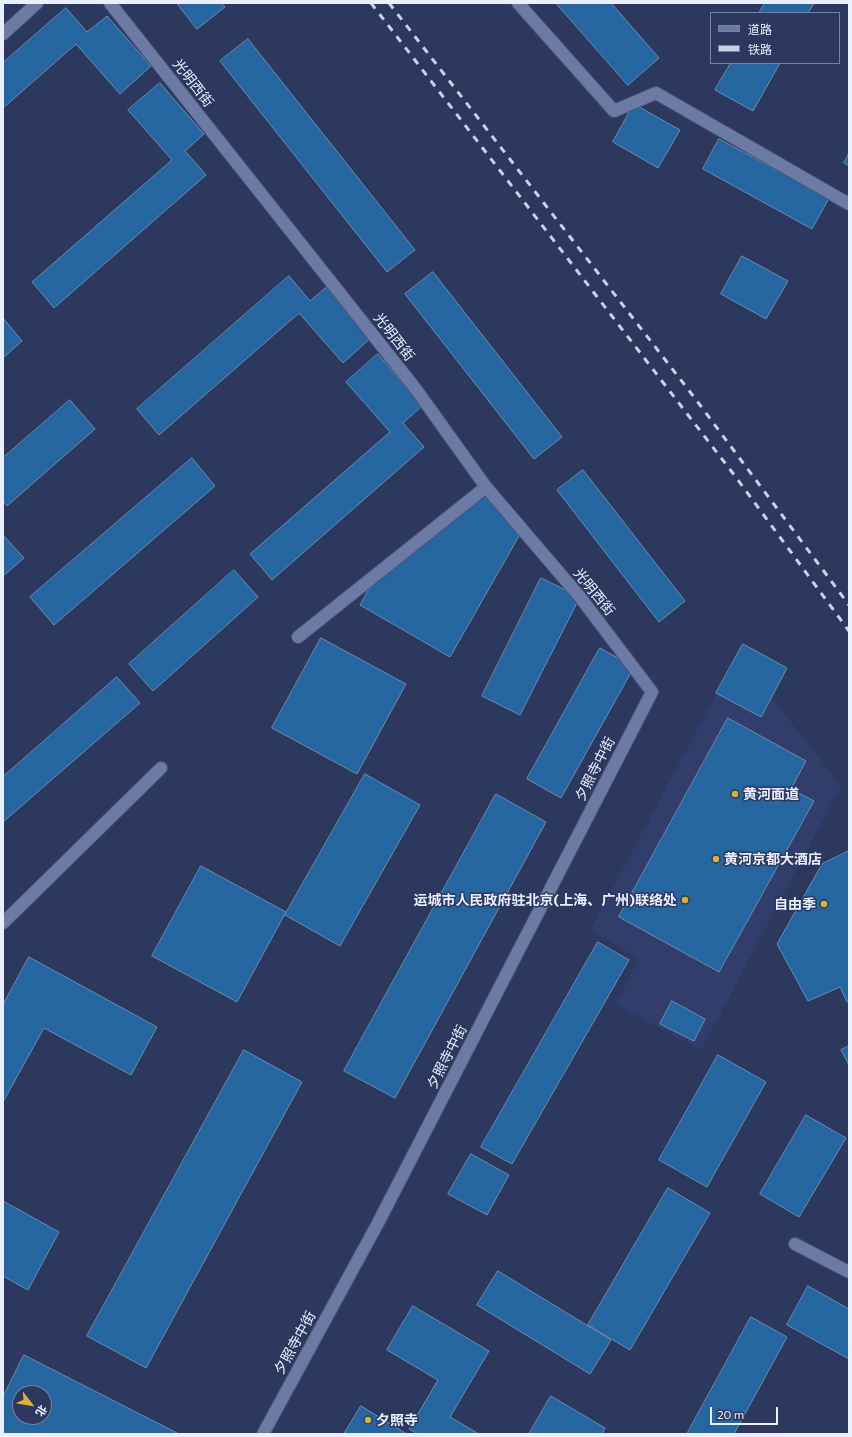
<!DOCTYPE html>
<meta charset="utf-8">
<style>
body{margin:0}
#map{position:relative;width:852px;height:1437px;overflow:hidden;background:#2c385e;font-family:Commissioner,"Noto Sans SC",sans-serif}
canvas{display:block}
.frame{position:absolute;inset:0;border:4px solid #eaeffe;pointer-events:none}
.legend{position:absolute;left:710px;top:12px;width:130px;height:52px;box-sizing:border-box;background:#2c385e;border:1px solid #78819e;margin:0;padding:5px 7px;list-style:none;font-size:12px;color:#eaeffe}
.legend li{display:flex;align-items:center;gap:8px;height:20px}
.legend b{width:20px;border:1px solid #78819e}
.north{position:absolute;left:12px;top:1385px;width:40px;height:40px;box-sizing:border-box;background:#2c385e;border:1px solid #78819e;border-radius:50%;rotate:121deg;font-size:11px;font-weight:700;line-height:16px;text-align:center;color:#eaeffe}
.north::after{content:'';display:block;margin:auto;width:14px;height:18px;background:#dbb233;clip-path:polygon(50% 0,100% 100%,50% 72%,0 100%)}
.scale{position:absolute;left:710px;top:1407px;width:68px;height:18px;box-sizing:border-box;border:2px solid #eaeffe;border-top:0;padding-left:5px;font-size:12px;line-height:14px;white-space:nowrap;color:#eaeffe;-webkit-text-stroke:3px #2c385e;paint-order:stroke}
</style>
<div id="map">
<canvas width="852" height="1437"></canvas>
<div class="frame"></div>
<ul class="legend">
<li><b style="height:5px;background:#6c7ba6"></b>道路</li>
<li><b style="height:5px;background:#cad1e3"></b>铁路</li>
</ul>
<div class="north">北</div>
<div class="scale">20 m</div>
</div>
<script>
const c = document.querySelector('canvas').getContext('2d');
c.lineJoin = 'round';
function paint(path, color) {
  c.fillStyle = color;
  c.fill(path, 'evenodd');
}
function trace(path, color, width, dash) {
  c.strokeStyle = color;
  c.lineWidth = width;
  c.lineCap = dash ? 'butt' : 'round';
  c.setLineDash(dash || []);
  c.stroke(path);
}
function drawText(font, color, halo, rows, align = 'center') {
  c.font = font + ' Commissioner,"Noto Sans SC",sans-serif';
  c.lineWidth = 3;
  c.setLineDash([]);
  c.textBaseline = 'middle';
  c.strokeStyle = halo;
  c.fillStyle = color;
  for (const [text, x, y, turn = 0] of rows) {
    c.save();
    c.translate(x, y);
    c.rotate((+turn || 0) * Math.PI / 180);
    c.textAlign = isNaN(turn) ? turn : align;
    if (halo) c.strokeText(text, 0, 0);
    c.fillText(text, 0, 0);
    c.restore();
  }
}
const built = new Path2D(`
 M743,644L787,668L772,698L841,786L701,1050L615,1004L639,959L590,930Z`);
const building = new Path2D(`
 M177,3H222L225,7L197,29Z
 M556,3H611L659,58L628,85Z
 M765,3H814L808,13H759Z
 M66,8L87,32L107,16L151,66L120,94L76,44L3,108V63Z
 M248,39L415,250L387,272L220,61Z
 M731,63H780L753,111L715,90Z
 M160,83L204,134L185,151L206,175L54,308L32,282L172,160L128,110Z
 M634,104L680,130L658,168L613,142Z
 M719,139L829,198L812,229L703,169Z
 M849,153V166L844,163Z
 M742,256L788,281L766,319L721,294Z
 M433,272L562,437L534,459L405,294Z
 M289,276L310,301L330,284L374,335L343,363L299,313L159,435L137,409Z
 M3,318L22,341L3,358Z
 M378,354L422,406L403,423L424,447L272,580L250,554L390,432L346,382Z
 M70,400L95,429L7,506L3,501V458Z
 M192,458L215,486L54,625L30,597Z
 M583,470L685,601L659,622L557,490Z
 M486,494L519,536L450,657L360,605L370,587Z
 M3,535L24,558L3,576Z
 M234,570L258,597L153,691L129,664Z
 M541,578L580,597L520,715L482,696Z
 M321,638L406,684L357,774L272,728Z
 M743,644L787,668L761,717L716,693Z
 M600,648L634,667L561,798L527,779Z
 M117,677L140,703L3,822V777Z
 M728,718L806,761L791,789L814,801L719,972L619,917Z
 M365,774L420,805L340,946L285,915Z
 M496,794L546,822L395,1098L344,1071Z
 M849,851V1001L847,1002L840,987L808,1001L777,944L822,864Z
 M201,866L286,912L237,1002L152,956Z
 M598,942L629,960L512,1164L481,1147Z
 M29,957L157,1027L131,1075L44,1028L3,1102V1005Z
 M672,1001L705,1019L694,1041L660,1024Z
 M849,1046V1065L841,1050Z
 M244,1050L302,1082L146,1368L87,1336Z
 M718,1055L766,1082L707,1187L659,1160Z
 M806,1115L846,1138L799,1217L760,1194Z
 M471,1154L509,1175L487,1215L448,1194Z
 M668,1188L710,1213L630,1350L588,1325Z
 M3,1201L59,1232L28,1290L3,1276Z
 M498,1271L611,1340L590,1374L477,1305Z
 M808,1286L849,1309V1359L787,1325Z
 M413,1306L489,1351L450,1417L479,1434H418L409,1429L438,1380L387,1350Z
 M751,1317L787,1337L734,1434H687Z
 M24,1355L179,1434H3V1397ZM20,1393H44V1417H20Z
 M551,1396L605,1428L602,1434H529Z
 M361,1406L407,1434H344Z`);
const minor = new Path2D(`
 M110,3L415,388L486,487L580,597L652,692L378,1223L263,1434
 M518,3L614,111L656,93L849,204
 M3,34L37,3
 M298,637L486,487
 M3,923L161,768
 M795,1244L849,1272`);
const rail = new Path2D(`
 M371,3L735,476L849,631
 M389,3L694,397L849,605`);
const markers = [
 [735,794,4,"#dbb233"],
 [716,859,4,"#dbb233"],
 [685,900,4,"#dbb233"],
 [824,904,4,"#dbb233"],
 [368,1420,4,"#dbb233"]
];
const streetNames = [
 ["光明西街",193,83,52],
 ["光明西街",394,337,52],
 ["光明西街",594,592,51],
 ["夕照寺中街",595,769,-63],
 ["夕照寺中街",447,1057,-63],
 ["夕照寺中街",295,1343,-61]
];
const poiNames = [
 ["黄河面道",743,794],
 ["黄河京都大酒店",724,859],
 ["运城市人民政府驻北京(上海、广州)联络处",677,900,"right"],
 ["自由季",816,904,"right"],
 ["夕照寺",376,1420]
];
paint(built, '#313e6b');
paint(building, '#2566a1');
trace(building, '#698db1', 1);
trace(minor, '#4c5473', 14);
trace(minor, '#6c7ba6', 12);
trace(rail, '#cad1e3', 3, [7, 7]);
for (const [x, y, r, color] of markers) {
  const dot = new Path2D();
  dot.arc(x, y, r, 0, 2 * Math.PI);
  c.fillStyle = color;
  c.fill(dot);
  trace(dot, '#2c385e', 1.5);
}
drawText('14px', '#eaeffe', '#2c385e', streetNames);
drawText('bold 14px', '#eaeffe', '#2c385e', poiNames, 'left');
</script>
